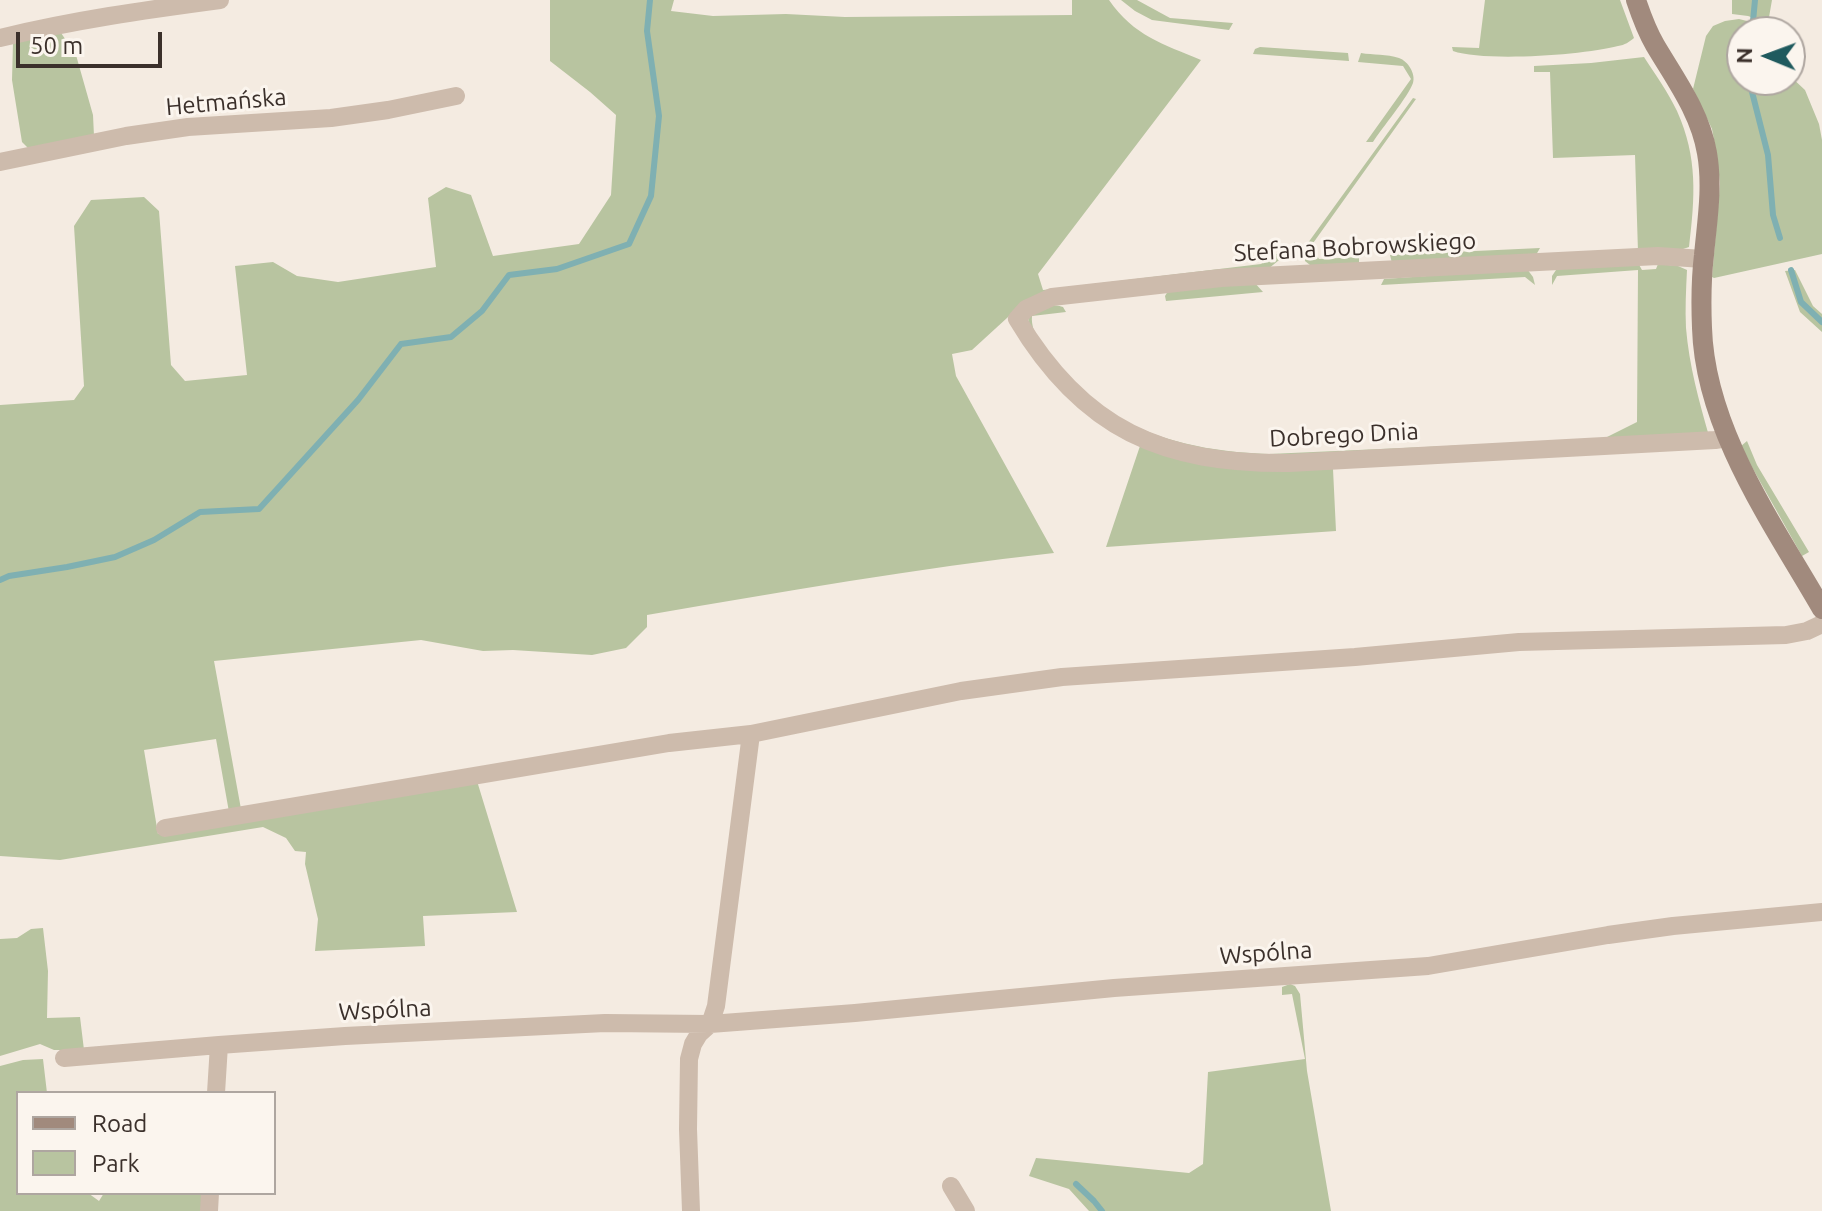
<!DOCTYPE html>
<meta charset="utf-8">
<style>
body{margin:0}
#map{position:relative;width:1822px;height:1211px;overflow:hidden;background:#f4ebe1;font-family:Ubuntu,sans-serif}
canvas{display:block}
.legend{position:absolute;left:16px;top:1091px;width:260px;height:104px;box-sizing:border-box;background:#fbf5ee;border:2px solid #aea6a0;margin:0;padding:10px 14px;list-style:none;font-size:24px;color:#3b302b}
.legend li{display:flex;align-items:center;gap:16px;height:40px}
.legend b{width:40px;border:2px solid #aea6a0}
.north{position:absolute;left:1726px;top:16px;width:80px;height:80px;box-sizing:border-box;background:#fbf5ee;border:2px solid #aea6a0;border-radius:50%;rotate:271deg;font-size:22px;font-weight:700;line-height:32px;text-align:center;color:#3b302b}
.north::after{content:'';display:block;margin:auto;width:28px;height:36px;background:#1f5a5e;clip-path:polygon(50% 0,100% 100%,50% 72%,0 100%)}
.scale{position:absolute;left:16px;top:32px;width:146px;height:36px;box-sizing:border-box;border:4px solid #3b302b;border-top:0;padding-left:10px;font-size:24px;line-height:28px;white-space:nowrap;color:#3b302b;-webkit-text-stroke:6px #fbf5ee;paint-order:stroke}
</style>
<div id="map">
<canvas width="1822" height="1211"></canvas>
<ul class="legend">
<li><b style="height:10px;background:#a18a7d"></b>Road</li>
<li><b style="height:22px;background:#b8c4a0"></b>Park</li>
</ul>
<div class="north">N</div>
<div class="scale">50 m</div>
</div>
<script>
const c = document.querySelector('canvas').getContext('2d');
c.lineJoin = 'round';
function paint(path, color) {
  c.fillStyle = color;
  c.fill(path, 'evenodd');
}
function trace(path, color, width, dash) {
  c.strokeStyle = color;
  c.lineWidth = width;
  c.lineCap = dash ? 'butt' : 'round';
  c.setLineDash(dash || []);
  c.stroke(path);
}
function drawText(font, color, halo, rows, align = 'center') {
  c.font = font + ' Ubuntu,sans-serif';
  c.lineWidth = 6;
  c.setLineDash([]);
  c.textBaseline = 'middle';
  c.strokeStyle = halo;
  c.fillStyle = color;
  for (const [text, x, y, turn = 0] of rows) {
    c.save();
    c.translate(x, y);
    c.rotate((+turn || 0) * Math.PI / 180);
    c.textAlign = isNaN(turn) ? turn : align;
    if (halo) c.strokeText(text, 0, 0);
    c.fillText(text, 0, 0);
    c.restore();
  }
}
const green = new Path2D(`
 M550,0H674L671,11L713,16L786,14L845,17L1072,15V0H1109C1134,36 1163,44 1201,60L1038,274L1043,290L1261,264L1295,242L1294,248L1268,269L1019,307L972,350L952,354L956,376L1054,553C917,568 782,592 647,615V627L626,648L592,655L513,650L483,651L421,640L214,661L241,809L229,812L216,739L144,750L158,834L477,781L517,912L423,916L425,946L315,951L318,919L305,864L306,852L295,851L286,838L263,827L60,860L0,856V405L74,400L84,386L74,226L91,200L144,197L159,211L171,365L185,381L247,375L235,266L273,262L297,276L338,282L436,267L428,198L446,187L471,195L493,256L579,244L611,195L616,115L590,92L550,61Z
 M1121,0H1137L1170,18L1233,23L1229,30L1152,20L1135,11Z
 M1485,0H1620L1634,38C1629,42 1625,45 1618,46C1585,55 1484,62 1453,51L1452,47L1479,48Z
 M1732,0H1772L1768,23L1748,16L1732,14Z
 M1739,19L1767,26L1777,32H1742V80H1790V76L1805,90L1819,124L1822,140V254L1714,278L1712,277L1720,184L1717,156L1712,129L1693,89L1706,36L1713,26L1725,21Z
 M59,30L76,55L93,115L94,136L30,150L22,142L12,80L13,42Z
 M1260,47L1348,53L1349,61L1253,54L1255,49Z
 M1361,53C1373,55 1387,54 1399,58C1408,61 1416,74 1413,83C1408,97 1382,128 1373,142H1366L1411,79L1403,66L1358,62Z
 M1644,57C1655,74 1668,92 1677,111C1698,158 1695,197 1689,247L1683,249L1638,252L1635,155L1553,158L1550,72H1534V66L1591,63Z
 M1413,98L1416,99L1311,246L1319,259L1359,257V266L1310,265L1305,261V247Z
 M1540,248L1536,255L1392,263L1390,255Z
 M1638,263L1642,270L1656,269L1658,264L1678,266L1687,270C1686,290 1685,309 1686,328C1689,365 1699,401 1709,436L1288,459C1219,458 1153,450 1095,407C1079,394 1010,330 1033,310C1041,303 1053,304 1063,307L1066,312L1032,316C1030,334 1048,356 1060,368C1074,383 1088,400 1105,410C1155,442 1212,452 1269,454L1603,439L1637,422L1638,270L1557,276L1552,285V276L1558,267Z
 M1527,269L1533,277L1535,285L1525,277L1381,285L1384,279Z
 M1795,270L1813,306L1822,314V332L1800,312L1785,271Z
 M1254,282L1263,292L1166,301L1165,296L1170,288Z
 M1747,441L1757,465L1809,552L1802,556L1753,469L1741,446Z
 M1141,443L1333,469L1336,531L1106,547Z
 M43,928L48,971L47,1018L80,1017L84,1050H54L40,1044L0,1056V939L17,938L31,929Z
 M1290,984L1295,986L1300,994L1307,1071L1331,1211H1089L1069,1189L1029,1176L1036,1158L1189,1173L1203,1164L1208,1072L1305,1059L1292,994L1282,995V987Z
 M43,1059L47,1093H18V1193H88L99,1201L104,1193H206L204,1211H0V1066L23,1060Z`);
const stream = new Path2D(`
 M1752,32L1755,0
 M1749,80L1768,155L1773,215L1780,238
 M1791,270L1801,302L1822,322
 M0,580L9,576L67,567L115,557L154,540L200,512L259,509L358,400L401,344L451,337L482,311L509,275L557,269L629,244L651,196L659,116L647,31L650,0
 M1076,1184L1094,1201L1102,1211`);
const street = new Path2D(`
 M0,38C74,20 145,10 220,0
 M0,162L126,136L188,127L331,118L388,110L456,96
 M1703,259L1658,256L1221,278L1052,297L1026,309L1017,319C1083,430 1163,464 1289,463L1715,440L1728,438
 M165,828L669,743L751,734
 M710,1024L716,1006L751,734L961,691L1062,677L1355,657L1519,642L1786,635L1807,631L1822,624
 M64,1058L219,1045L345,1036L605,1023L710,1024L855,1013L1114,988L1428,966L1608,935L1673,926L1822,912
 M216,1093L219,1045
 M951,1186L966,1211
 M209,1211L210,1193
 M691,1211L688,1129L689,1059L693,1044L699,1034L710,1024`);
const secondary = new Path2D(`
 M1636,0C1641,15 1647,31 1655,45C1675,79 1700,112 1707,153C1713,187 1707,222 1704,255C1701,280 1701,304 1702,328C1705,429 1773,524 1822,609`);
const streetNames = [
 ["Hetmańska",226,102,-5],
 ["Stefana Bobrowskiego",1355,247,-3],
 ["Dobrego Dnia",1344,435,-3],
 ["Wspólna",1266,953,-4],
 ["Wspólna",385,1010,-3]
];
paint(green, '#b8c4a0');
trace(stream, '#7fb0b2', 6);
trace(street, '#cdbbac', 18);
trace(secondary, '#a18a7d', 20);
drawText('24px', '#3b302b', '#fbf5ee', streetNames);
</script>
